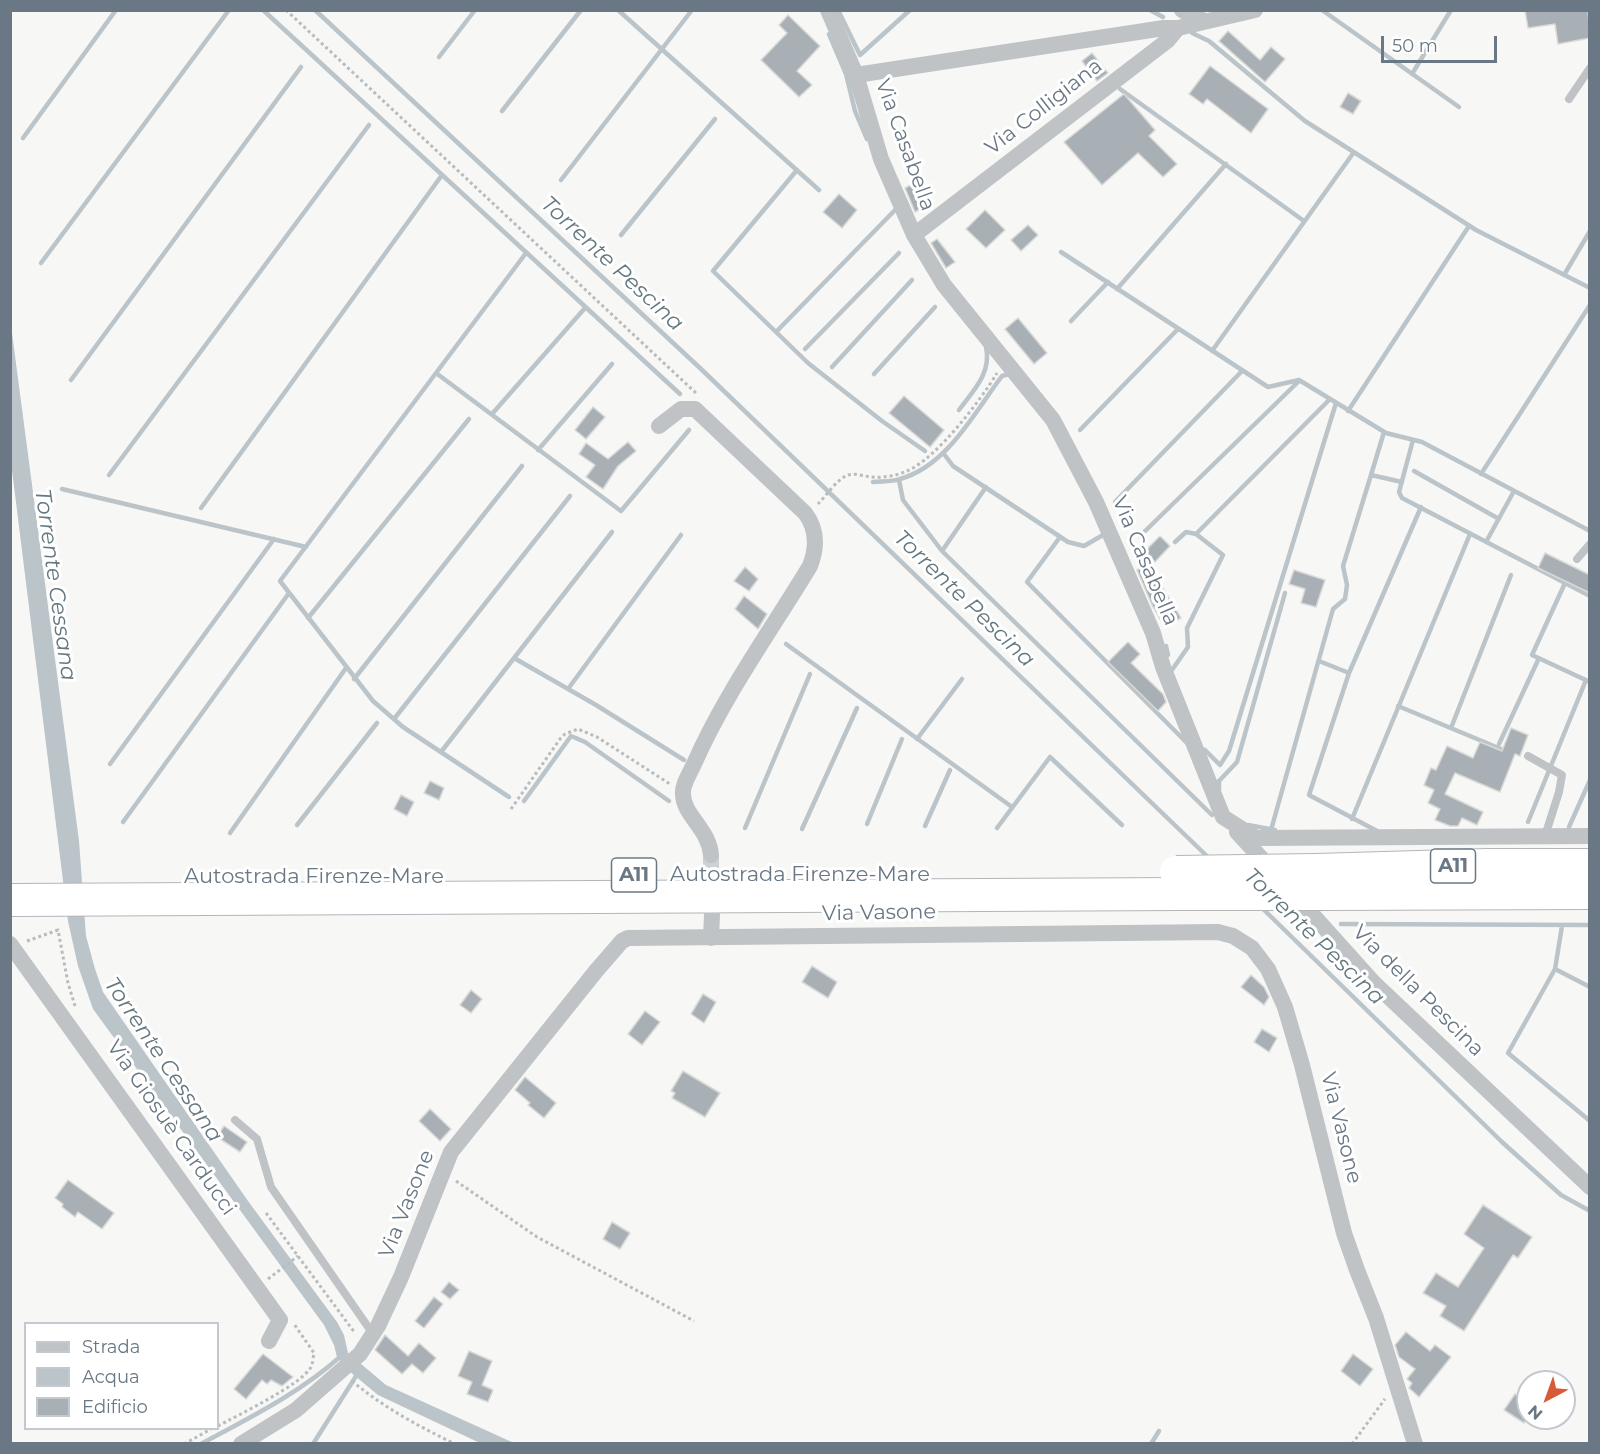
<!DOCTYPE html>
<meta charset="utf-8">
<style>
body{margin:0}
#map{position:relative;width:1600px;height:1454px;overflow:hidden;background:#f7f7f5;font-family:Montserrat,sans-serif}
canvas{display:block}
.frame{position:absolute;inset:0;border:12px solid #697884;pointer-events:none}
.legend{position:absolute;left:24px;top:1322px;width:195px;height:108px;box-sizing:border-box;background:#fff;border:2px solid #c3c9ce;margin:0;padding:8px 10px;list-style:none;font-size:18px;color:#697884}
.legend li{display:flex;align-items:center;gap:12px;height:30px}
.legend b{width:30px;border:2px solid #c3c9ce}
.north{position:absolute;left:1516px;top:1370px;width:60px;height:60px;box-sizing:border-box;background:#fff;border:2px solid #c3c9ce;border-radius:50%;rotate:221deg;font-size:16px;font-weight:700;line-height:24px;text-align:center;color:#697884}
.north::after{content:'';display:block;margin:auto;width:21px;height:27px;background:#d75b36;clip-path:polygon(50% 0,100% 100%,50% 72%,0 100%)}
.scale{position:absolute;left:1381px;top:36px;width:116px;height:27px;box-sizing:border-box;border:3px solid #697884;border-top:0;padding-left:8px;font-size:18px;line-height:21px;white-space:nowrap;color:#697884;-webkit-text-stroke:4px #fff;paint-order:stroke}
</style>
<div id="map">
<canvas width="1600" height="1454"></canvas>
<div class="frame"></div>
<ul class="legend">
<li><b style="height:8px;background:#bfc3c6"></b>Strada</li>
<li><b style="height:16px;background:#bac4c9"></b>Acqua</li>
<li><b style="height:16px;background:#a9b0b5"></b>Edificio</li>
</ul>
<div class="north">N</div>
<div class="scale">50 m</div>
</div>
<script>
const c = document.querySelector('canvas').getContext('2d');
c.lineJoin = 'round';
function paint(path, color) {
  c.fillStyle = color;
  c.fill(path, 'evenodd');
}
function trace(path, color, width, dash) {
  c.strokeStyle = color;
  c.lineWidth = width;
  c.lineCap = dash ? 'butt' : 'round';
  c.setLineDash(dash || []);
  c.stroke(path);
}
function drawText(font, color, halo, rows, align = 'center') {
  c.font = font + ' Montserrat,sans-serif';
  c.lineWidth = 6;
  c.setLineDash([]);
  c.textBaseline = 'middle';
  c.strokeStyle = halo;
  c.fillStyle = color;
  for (const [text, x, y, turn = 0] of rows) {
    c.save();
    c.translate(x, y);
    c.rotate((+turn || 0) * Math.PI / 180);
    c.textAlign = isNaN(turn) ? turn : align;
    if (halo) c.strokeText(text, 0, 0);
    c.fillText(text, 0, 0);
    c.restore();
  }
}
const water = new Path2D(`
 M10,318L79,841L86,936L95,969L103,992L141,1047L248,1201L337,1322L344,1335L348,1353L386,1385L514,1443H480L378,1395L349,1371L337,1357L334,1345L324,1325L93,1009L78,966L68,921L11,462Z`);
const stream = new Path2D(`
 M263,10L680,394
 M315,10L700,368L1210,859
 M618,10L819,190
 M838,10L860,55L910,10
 M1150,10L1163,17
 M1322,10L1459,107
 M1192,33L1209,41L1305,121L1476,230L1590,288
 M829,34L846,74L855,111L867,139
 M439,57L475,10
 M1412,74L1451,10
 M1120,89L1304,221
 M502,111L581,10
 M23,138L116,10
 M797,170L713,271L808,363L882,421L925,451
 M561,180L692,10
 M621,235L715,119
 M1061,252L1268,387L1299,380L1386,433L1422,442L1590,531
 M41,263L229,10
 M1564,275L1590,231
 M1117,289L1226,164
 M1071,321L1108,282
 M776,332L896,209
 M805,349L899,253
 M1212,351L1354,152
 M832,367L912,280
 M436,373L621,511L689,430
 M874,374L935,307
 M71,380L301,67
 M959,410C973,391 992,373 986,347
 M1348,411L1469,226
 M492,414L585,308
 M1080,430L1178,329
 M1384,432L1371,475L1402,482
 M1413,440L1399,492L1402,498L1590,596
 M538,450L612,364
 M944,454L953,466L1068,542L1084,546L1103,535
 M1414,471L1499,519
 M1481,474L1590,305
 M109,475L369,125
 M899,480L903,500L942,551L1212,815
 M873,482C881,481 892,482 900,479C947,466 974,413 1002,376L1009,374
 M62,489L306,547
 M1115,502L1242,371
 M201,508L442,175
 M1196,534L1330,399
 M1140,536L1299,381
 M1060,537L1027,582L1187,743
 M1486,542L1514,491
 M942,551L986,487
 M1565,583L1532,655L1590,682
 M308,618L469,419
 M786,644L1012,807
 M1166,646L1168,655
 M514,658L596,705L684,760
 M1319,661L1349,673
 M1172,670L1188,647L1187,628L1223,555L1196,534L1186,532L1175,542
 M354,679L522,466
 M568,689L681,535
 M1398,706L1501,749
 M394,719L570,496
 M1451,728L1511,575
 M917,739L962,679
 M1499,744L1539,658
 M1205,750L1220,765L1229,751L1336,403
 M441,752L612,532
 M110,764L274,539
 M1219,790V781L1237,762L1285,593
 M509,797L403,727L373,701L280,581L526,253
 M524,801L571,736L585,742L669,801
 M1352,819L1470,534
 M123,822L289,593
 M1528,822L1586,680
 M867,824L902,739
 M297,825L377,723
 M1248,825L1275,830
 M925,826L950,770
 M1569,827L1590,780
 M745,828L810,674
 M997,828L1050,757L1122,825
 M802,829L857,708
 M1271,830L1333,609L1345,599L1347,585L1343,566L1371,475
 M1379,832L1309,795L1349,673L1421,507
 M230,833L346,668
 M1260,906L1502,1142L1561,1195L1590,1211
 M1341,924L1590,925
 M1562,926L1555,969L1508,1053L1590,1121
 M1555,969L1590,987
 M201,1444C249,1418 300,1393 341,1356
 M313,1444L358,1373
 M1151,1444L1159,1431`);
const building = new Path2D(`
 M1525,10H1588L1590,38L1558,44L1555,24L1528,28Z
 M788,15L820,46L797,71L812,85L799,97L761,60L787,33L779,25Z
 M1228,31L1260,60L1271,47L1285,59L1265,82L1219,41Z
 M1092,53L1108,73L1097,81L1082,61Z
 M1210,66L1268,109L1251,133L1207,99L1203,104L1189,94Z
 M1348,93L1361,101L1353,114L1340,107Z
 M1124,94L1155,130L1149,136L1177,164L1163,177L1138,153L1102,185L1064,142Z
 M918,181L930,204L915,212L905,188Z
 M839,194L857,210L842,228L823,212Z
 M985,210L1005,230L986,248L966,229Z
 M1028,225L1038,235L1021,251L1011,240Z
 M937,239L955,262L946,268L931,243Z
 M1018,318L1047,353L1034,364L1005,329Z
 M904,396L944,430L930,447L889,413Z
 M593,407L605,417L586,439L575,430Z
 M628,442L636,451L618,466L603,489L586,477L595,465L579,454L586,443L608,459Z
 M1160,536L1170,546L1155,562L1144,552Z
 M1545,553L1590,575V593L1538,568Z
 M1148,563L1181,618L1165,627L1152,605L1137,570Z
 M745,567L758,579L749,591L734,581Z
 M1294,570L1325,580L1316,607L1301,603L1305,589L1289,584Z
 M744,596L767,614L758,629L735,609Z
 M1128,642L1140,654L1131,663L1163,694L1166,702L1158,711L1108,662Z
 M1511,728L1528,735L1520,756L1515,754L1500,792L1455,773L1445,794L1483,812L1477,825L1462,818L1458,826H1450L1435,820L1440,809L1428,803L1434,790L1424,785L1431,768L1436,770L1447,746L1473,758L1480,742L1502,751Z
 M430,781L444,788L439,800L424,793Z
 M401,795L414,802L407,816L394,809Z
 M812,966L837,982L828,998L802,982Z
 M1251,975L1264,987L1269,997L1264,1005L1241,987Z
 M471,990L482,999L471,1013L460,1005Z
 M703,994L716,1002L704,1023L691,1014Z
 M645,1011L660,1022L642,1045L628,1034Z
 M1262,1029L1277,1038L1269,1052L1254,1042Z
 M683,1071L720,1093L705,1117L672,1098L675,1093L671,1091Z
 M525,1077L556,1103L544,1118L528,1105L530,1103L515,1090Z
 M430,1109L451,1129L440,1141L419,1121Z
 M224,1126L247,1142L240,1152L217,1137Z
 M68,1180L114,1213L102,1229L78,1212L75,1217L62,1207L63,1204L55,1198Z
 M1483,1205L1532,1237L1518,1258L1513,1255L1464,1331L1440,1316L1446,1306L1423,1293L1436,1273L1458,1287L1484,1248L1464,1234Z
 M612,1222L630,1233L620,1249L603,1239Z
 M449,1282L459,1290L450,1299L441,1292Z
 M434,1297L443,1304L424,1328L415,1321Z
 M1406,1332L1430,1351L1435,1345L1451,1357L1419,1397L1409,1388L1412,1383L1407,1379L1415,1369L1399,1357L1395,1345Z
 M385,1335L408,1356L419,1343L436,1358L423,1373L412,1364L402,1374L375,1350Z
 M469,1351L492,1361L482,1385L493,1390L488,1402L467,1394L472,1382L458,1376Z
 M263,1354L293,1377L282,1386L271,1380L267,1384L262,1380L246,1399L234,1389Z
 M1353,1354L1373,1369L1360,1386L1341,1371Z
 M1515,1394L1528,1402V1417L1524,1423L1504,1410Z`);
const minorTunnel = new Path2D(`
 M711,855V902`);
const path = new Path2D(`
 M286,10L697,394
 M818,504C826,496 837,479 848,475C855,473 863,476 871,477C882,478 896,476 907,471C936,459 981,400 997,373
 M511,809L560,739L565,734L578,729L597,737L670,784
 M27,941L58,930L68,983L75,1006
 M456,1181L537,1237L694,1321
 M266,1213L355,1333
 M268,1279L298,1256
 M352,1381C383,1407 418,1426 455,1444
 M218,1426C238,1415 301,1385 311,1367C313,1363 313,1357 314,1353L294,1324
 M184,1444L213,1428
 M1352,1444L1385,1399`);
const service = new Path2D(`
 M1569,99L1590,68
 M1577,559L1590,544
 M1528,756L1562,775L1559,792L1545,836
 M235,1120L257,1139L271,1187L373,1334`);
const minor = new Path2D(`
 M828,10L856,75L881,159L914,235L944,285L1053,420L1096,502L1153,633L1163,667L1223,817L1256,838L1590,836
 M1182,10L1204,21
 M856,75L1164,28H1178
 M914,235L1167,41L1178,28L1255,10
 M659,426L681,409H695L805,513C818,530 817,548 810,566C770,632 725,694 694,764C690,773 682,785 683,794C683,815 709,829 711,855
 M1237,832L1273,871
 M1294,894L1374,983L1590,1187
 M711,938L712,915
 M10,944L280,1320L269,1341
 M241,1444L296,1410L360,1354L378,1326L401,1277L451,1152L596,971L622,941L628,938L1218,932L1233,936L1252,948L1268,969L1285,1007L1302,1065L1344,1233L1357,1270L1376,1318L1415,1444`);
const motorway = new Path2D(`
 M1316,870L1487,865H1590
 M1322,894L1590,893
 M10,900L1179,894`);
const motorwayBridge = new Path2D(`
 M1176,872L1316,870
 M1179,894H1322`);
const shields = [
 [1453,866,45],
 [634,875,45]
];
const shieldNames = [
 ["A11",1453,866],
 ["A11",634,875]
];
const streetNames = [
 ["Via Colligiana",1044,107,-38],
 ["Via Casabella",905,145,70],
 ["Via Casabella",1145,561,67],
 ["Autostrada Firenze-Mare",800,875],
 ["Autostrada Firenze-Mare",314,877],
 ["Via Vasone",879,913,-1],
 ["Via della Pescina",1418,991,45],
 ["Via Giosuè Carducci",171,1128,55],
 ["Via Vasone",1341,1128,76],
 ["Via Vasone",407,1204,-68]
];
const waterNames = [
 ["Torrente Pescina",612,264,43],
 ["Torrente Cessana",55,585,82],
 ["Torrente Pescina",964,599,44],
 ["Torrente Pescina",1314,937,44],
 ["Torrente Cessana",163,1060,56]
];
paint(water, '#bac4c9');
trace(stream, '#bac4c9', 4.5);
paint(building, '#a9b0b5');
trace(building, '#d9d9d7', 1.5);
trace(minorTunnel, '#ccd1d3', 16, [16, 8]);
trace(motorway, '#b2b6b9', 34);
trace(path, '#b9bcbe', 3, [3, 3]);
trace(service, '#bfc3c6', 8);
trace(minor, '#bfc3c6', 16);
trace(motorway, '#fff', 32);
trace(motorwayBridge, '#b2b6b9', 34, []);
trace(motorwayBridge, '#fff', 32);
for (const [x, y, w] of shields) {
  const box = new Path2D();
  box.roundRect(x - w / 2, y - 17, w, 34, 4.5);
  c.fillStyle = '#fff';
  c.fill(box);
  trace(box, '#697884', 1.5);
}
drawText('bold 20px', '#697884', null, shieldNames);
drawText('21px', '#697884', '#fff', streetNames);
drawText('italic 22px', '#64787f', '#fff', waterNames);
</script>
